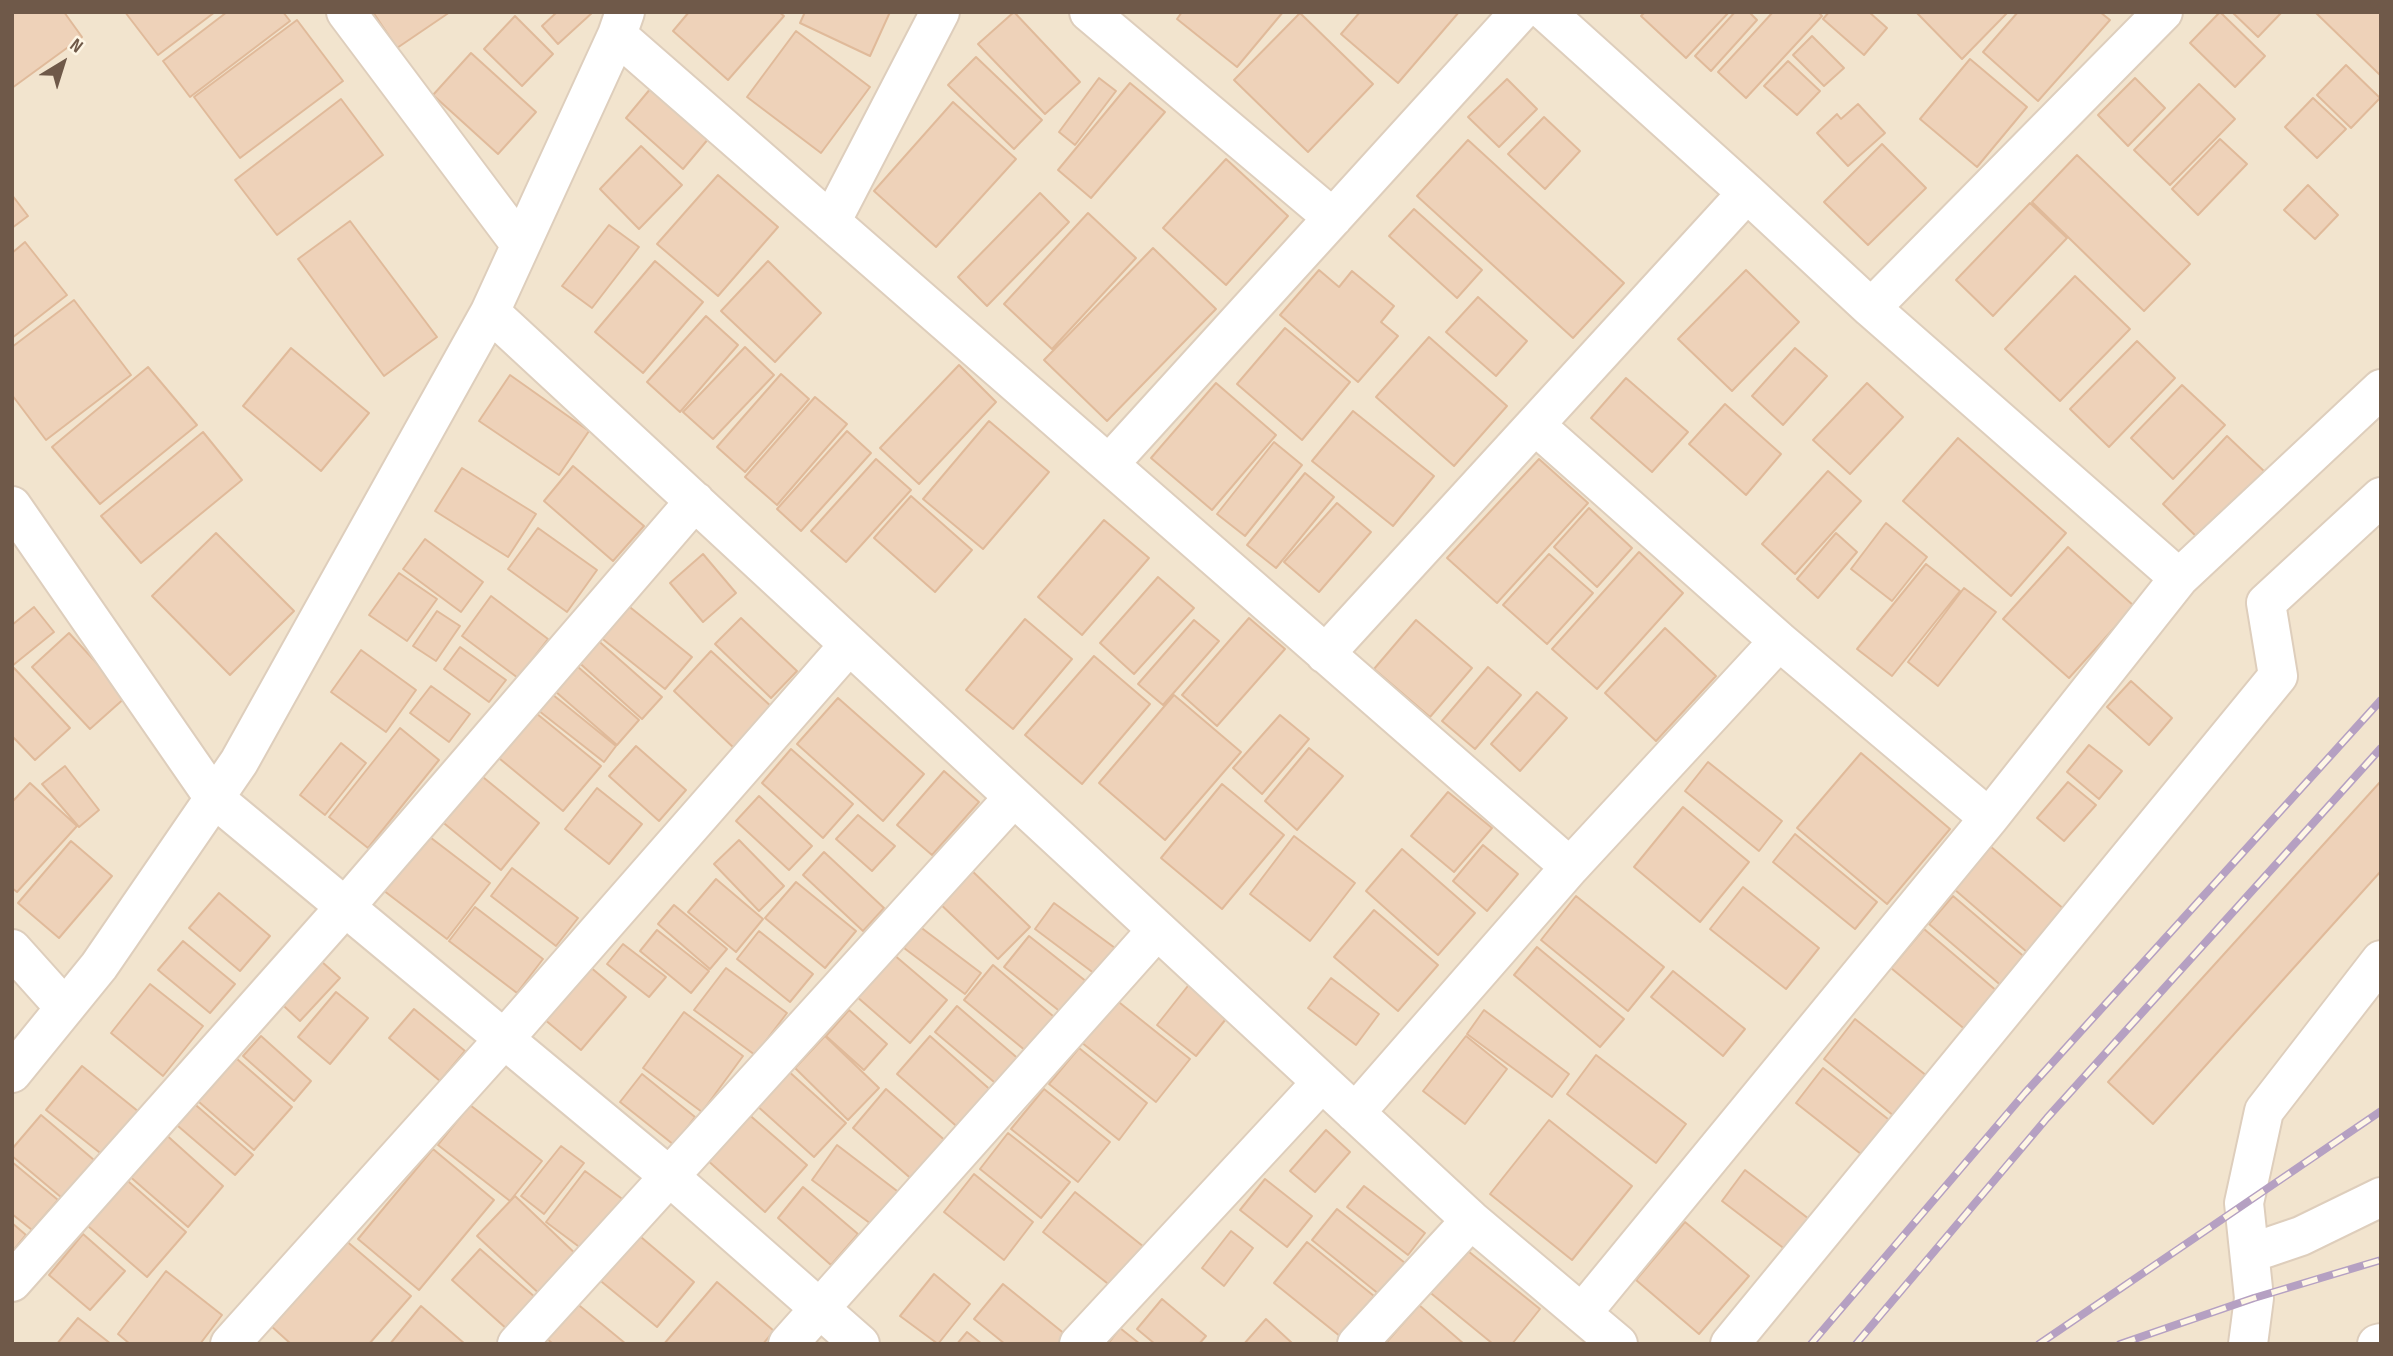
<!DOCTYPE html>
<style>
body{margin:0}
#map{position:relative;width:2393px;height:1356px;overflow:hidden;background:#faf2df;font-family:"Sofia Sans Condensed",sans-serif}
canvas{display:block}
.frame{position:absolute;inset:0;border:14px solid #6f5949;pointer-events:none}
.north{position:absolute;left:28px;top:28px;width:70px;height:70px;-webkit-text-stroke:5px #fef6e5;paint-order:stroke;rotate:38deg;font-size:19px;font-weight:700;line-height:28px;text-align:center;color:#6f5949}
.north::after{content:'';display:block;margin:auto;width:24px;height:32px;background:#6f5949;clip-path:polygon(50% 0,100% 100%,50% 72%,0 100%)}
</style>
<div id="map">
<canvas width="2393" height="1356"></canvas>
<div class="frame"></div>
<div class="north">N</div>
</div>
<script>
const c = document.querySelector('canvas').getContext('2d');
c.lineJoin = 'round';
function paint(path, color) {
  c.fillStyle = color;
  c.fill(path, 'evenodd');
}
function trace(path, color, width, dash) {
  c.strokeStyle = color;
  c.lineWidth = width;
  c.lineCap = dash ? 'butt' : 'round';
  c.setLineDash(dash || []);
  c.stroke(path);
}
const residential = new Path2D(`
 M12,12H2381V1344H12Z`);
const building = new Path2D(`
 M12,12H64L82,37L12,88Z
 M125,12H215L158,55Z
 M227,12H283L290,21L190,97L163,61Z
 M373,12H450L397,48Z
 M557,12H593L558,44L542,26Z
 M689,12H779L784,16L728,80L673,31Z
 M805,12H890L870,56L800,23Z
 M1014,12L1080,82L1045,114L978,44Z
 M1182,12H1283L1237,67L1177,19Z
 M1360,12H1459L1398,83L1341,34Z
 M1645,12H1729L1686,58L1641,16Z
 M1735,12H1749L1757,20L1711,71L1695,56Z
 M1773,12H1818L1822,16L1746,98L1718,72Z
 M1829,12H1869L1887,28L1864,55L1823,19Z
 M1916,12H2006L2007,13L1962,59Z
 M2018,12H2100L2110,20L2038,101L1983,52Z
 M2220,12L2265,56L2235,87L2190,43Z
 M2232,12H2282L2258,37Z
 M2315,12H2381V74L2380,75Z
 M1300,13L1373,84L1308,152L1234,80Z
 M515,16L553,54L522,86L484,49Z
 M297,20L343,81L240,158L194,97Z
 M796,31L870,87L821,153L747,97Z
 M1812,36L1844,68L1824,86L1793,55Z
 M471,53L536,112L498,154L433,95Z
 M976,57L1042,120L1014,149L948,85Z
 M1970,59L2027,107L1977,167L1920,119Z
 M1788,61L1820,91L1797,115L1764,86Z
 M2346,65L2380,98L2351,128L2317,95Z
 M1099,78L1116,91L1075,145L1059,132Z
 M2135,78L2165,108L2128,146L2098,115Z
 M1507,79L1537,109L1499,147L1468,117Z
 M1130,83L1165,112L1091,198L1058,170Z
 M2199,84L2235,119L2170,185L2134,150Z
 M651,88L709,138L683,169L626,118Z
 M2313,98L2346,129L2317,158L2285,127Z
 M341,99L383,155L277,235L235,180Z
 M953,102L1016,159L936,247L874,191Z
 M1858,104L1885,133L1848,166L1817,133L1837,114L1841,119Z
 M1544,117L1580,151L1545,189L1508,154Z
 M2220,139L2247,164L2198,215L2172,189Z
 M1468,140L1624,283L1573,338L1417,196Z
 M1882,144L1926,188L1868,245L1824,202Z
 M641,146L682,185L639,229L600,189Z
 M2077,155L2190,264L2144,311L2032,202Z
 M1226,159L1288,216L1226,285L1163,228Z
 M718,175L778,227L718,296L657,244Z
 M2308,185L2338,215L2315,239L2284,210Z
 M1040,193L1069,222L987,306L958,277Z
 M12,195L28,216L12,228Z
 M2030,203L2067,238L1993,316L1956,280Z
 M1414,209L1482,270L1457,298L1389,236Z
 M1088,213L1136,258L1052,349L1004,304Z
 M350,221L437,337L384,376L298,259Z
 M609,225L639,247L592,308L562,286Z
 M25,242L67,295L12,338V253Z
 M1153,248L1216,309L1107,421L1044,360Z
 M655,261L703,302L643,373L595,332Z
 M768,261L821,313L775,362L721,311Z
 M1319,270L1339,287L1352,271L1394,306L1381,322L1398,336L1358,382L1280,315Z
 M1746,270L1799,322L1732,391L1678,339Z
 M2075,276L2130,329L2060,401L2005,349Z
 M1478,297L1527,341L1496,376L1446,332Z
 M74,300L131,375L46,440L12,395V347Z
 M706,316L738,345L680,412L647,382Z
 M1285,328L1350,382L1302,440L1237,384Z
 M1429,337L1507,406L1454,466L1376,397Z
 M2137,341L2175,378L2109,447L2070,409Z
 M745,347L774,375L713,439L683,412Z
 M291,348L369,413L321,471L243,406Z
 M1795,348L1827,376L1783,425L1752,396Z
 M959,365L996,402L919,484L880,448Z
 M148,367L197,425L100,504L52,447Z
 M781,374L809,399L745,472L717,447Z
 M510,375L589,431L559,475L479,421Z
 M1626,378L1688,432L1652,472L1591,418Z
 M1216,383L1276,435L1212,510L1151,458Z
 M1867,383L1903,417L1850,474L1813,440Z
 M2182,385L2225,425L2173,479L2131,438Z
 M815,397L847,424L777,505L745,477Z
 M1725,404L1781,454L1746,495L1689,444Z
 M1353,411L1434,476L1393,526L1312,461Z
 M989,421L1049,472L983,549L923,499Z
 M847,431L871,453L801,531L777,509Z
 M203,432L242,480L141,563L101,516Z
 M2227,436L2266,473L2201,541L2163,504Z
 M1958,438L2066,533L2011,596L1903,501Z
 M1274,442L1302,465L1245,536L1217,514Z
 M876,459L911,490L846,562L811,531Z
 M1539,459L1588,503L1497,603L1447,558Z
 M573,466L644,526L613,561L544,501Z
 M462,468L536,514L508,557L435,511Z
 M1828,471L1861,501L1795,574L1762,544Z
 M1305,473L1334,497L1276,568L1247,545Z
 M911,496L972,550L935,592L874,538Z
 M1337,503L1371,532L1319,592L1284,562Z
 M1589,508L1632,548L1597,587L1554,547Z
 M1104,520L1149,558L1082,635L1038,597Z
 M1886,523L1927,557L1892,601L1851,569Z
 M538,528L597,570L567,612L508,569Z
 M216,533L294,611L230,675L152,596Z
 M1836,533L1857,552L1818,598L1797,579Z
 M425,539L483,582L461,612L403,569Z
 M2068,547L2134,606L2069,678L2003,619Z
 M1639,552L1683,593L1597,689L1552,649Z
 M703,554L736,593L703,622L670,583Z
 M1549,554L1593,593L1547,644L1503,605Z
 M1926,564L1960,591L1892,676L1857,649Z
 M399,573L437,599L407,641L369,615Z
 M1158,577L1194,608L1134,674L1100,643Z
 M1964,588L1996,612L1938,686L1908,662Z
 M491,596L548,639L518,678L462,636Z
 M626,604L692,657L665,689L599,636Z
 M34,607L54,632L12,666V625Z
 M437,611L460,626L436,661L413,646Z
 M741,618L797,671L771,698L715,644Z
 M1249,618L1285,649L1217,726L1182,695Z
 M1025,619L1072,659L1013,729L966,690Z
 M1194,620L1219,641L1163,705L1138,684Z
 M1416,620L1472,668L1430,717L1374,669Z
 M1665,628L1716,676L1656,741L1605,693Z
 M69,633L127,696L90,729L32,667Z
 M594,637L662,697L642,719L575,659Z
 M460,647L506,680L489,702L444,669Z
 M361,650L416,690L386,732L331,692Z
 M711,651L774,709L736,750L674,691Z
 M1094,656L1150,704L1082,784L1025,735Z
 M570,660L639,720L617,745L548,685Z
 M1488,667L1521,695L1475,749L1442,721Z
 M14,668L70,728L35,760L12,736V670Z
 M2131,681L2172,718L2149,745L2107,707Z
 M431,686L470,714L449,742L410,713Z
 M547,690L616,746L604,762L534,707Z
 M1537,692L1567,718L1520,771L1491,744Z
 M1174,695L1241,752L1165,840L1099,783Z
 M838,698L924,774L883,821L797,744Z
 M531,709L601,766L563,811L494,754Z
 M1280,715L1309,739L1262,794L1233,768Z
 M400,728L439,760L368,848L329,817Z
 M341,743L366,763L325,815L300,795Z
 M2089,745L2122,771L2099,799L2067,772Z
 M636,746L686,790L659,821L609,776Z
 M1309,748L1343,776L1297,830L1265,801Z
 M791,749L853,804L823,838L762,783Z
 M1861,753L1950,829L1887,904L1797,828Z
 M1708,762L1782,821L1759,851L1685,791Z
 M65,766L99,810L79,827L42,784Z
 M944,771L979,802L932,855L897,825Z
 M478,773L539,823L501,870L440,820Z
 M2381,781V871L2153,1124L2108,1082Z
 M2068,782L2096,805L2064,841L2037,818Z
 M30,783L77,826L17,892L12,888V802Z
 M1222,784L1284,835L1222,909L1161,858Z
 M597,788L642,824L609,864L565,829Z
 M1448,792L1492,828L1454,872L1411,836Z
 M759,796L812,846L789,870L736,821Z
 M1683,807L1749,862L1700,922L1634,867Z
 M858,815L895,846L872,871L836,839Z
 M422,831L490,883L447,939L379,887Z
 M1795,834L1877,902L1855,929L1773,862Z
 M1294,836L1355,883L1310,941L1250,894Z
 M739,840L784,886L759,911L714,864Z
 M71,841L112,876L59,938L18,903Z
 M1483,845L1518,874L1487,911L1453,881Z
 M1990,846L2072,916L2035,959L1954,889Z
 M1402,849L1475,913L1438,955L1366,891Z
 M824,852L884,908L863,931L803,875Z
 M967,866L1030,927L998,959L935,899Z
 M512,868L578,918L556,946L491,896Z
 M716,879L763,919L736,952L688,912Z
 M796,882L856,931L825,968L765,918Z
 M1743,887L1819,948L1786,989L1710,929Z
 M219,893L270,936L240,971L189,928Z
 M1576,896L1664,967L1628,1011L1541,940Z
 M1953,896L2028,960L2004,988L1929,924Z
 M1054,903L1115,948L1095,974L1035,929Z
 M674,905L727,949L710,969L658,924Z
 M475,907L543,959L517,993L449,941Z
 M1374,910L1438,965L1398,1011L1334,957Z
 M919,926L981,973L965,994L904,948Z
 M1924,929L2005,998L1973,1036L1891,968Z
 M657,930L709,971L691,993L640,951Z
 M759,931L813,974L790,1002L737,959Z
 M1029,936L1092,986L1067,1017L1004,967Z
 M183,941L235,984L210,1013L158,970Z
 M623,944L666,977L649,997L607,964Z
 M1537,947L1624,1019L1600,1047L1514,975Z
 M312,953L340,978L300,1021L273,996Z
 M893,954L947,1000L910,1043L856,996Z
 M993,965L1060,1022L1032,1056L964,1000Z
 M589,966L626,997L581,1050L544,1019Z
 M726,968L787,1013L755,1055L694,1010Z
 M1673,971L1745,1029L1723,1056L1651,997Z
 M1331,978L1379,1014L1356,1045L1308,1008Z
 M1191,982L1230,1014L1196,1056L1157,1025Z
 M150,984L203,1026L163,1076L111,1033Z
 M336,992L368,1018L330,1064L298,1037Z
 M1115,999L1190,1059L1156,1102L1081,1042Z
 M957,1006L1022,1062L1000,1087L935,1032Z
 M414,1009L465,1051L440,1081L389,1038Z
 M849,1010L887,1044L864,1070L826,1036Z
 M1484,1010L1569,1074L1552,1097L1467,1034Z
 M684,1012L743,1056L702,1112L643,1068Z
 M1855,1019L1932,1080L1900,1121L1824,1059Z
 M261,1036L311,1081L294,1101L243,1056Z
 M825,1036L879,1088L848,1120L795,1068Z
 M930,1036L995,1094L962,1131L897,1074Z
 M1466,1036L1507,1069L1465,1124L1423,1091Z
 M1079,1048L1147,1103L1119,1140L1049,1084Z
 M229,1052L292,1107L254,1150L191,1095Z
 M1596,1055L1686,1124L1656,1163L1567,1094Z
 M82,1066L139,1112L104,1156L46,1110Z
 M1823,1068L1893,1123L1866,1158L1796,1103Z
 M786,1069L846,1123L814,1157L755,1104Z
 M642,1074L695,1117L674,1145L620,1102Z
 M886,1089L948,1143L915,1182L853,1128Z
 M1044,1089L1110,1142L1078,1182L1011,1129Z
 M190,1100L253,1155L235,1175L171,1120Z
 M470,1105L542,1161L510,1201L438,1145Z
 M746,1112L807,1165L765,1212L705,1158Z
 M41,1115L94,1160L62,1198L12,1156V1149Z
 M1549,1120L1632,1186L1572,1260L1490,1194Z
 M1326,1130L1350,1152L1315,1192L1290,1171Z
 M163,1132L223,1186L188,1227L127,1174Z
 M1008,1133L1070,1182L1041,1218L980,1169Z
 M837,1145L901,1194L875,1227L812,1180Z
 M561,1146L584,1163L544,1214L521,1196Z
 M433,1149L494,1200L419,1290L358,1239Z
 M12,1162L58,1200L32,1230L12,1214Z
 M1745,1170L1809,1219L1786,1250L1722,1201Z
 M585,1171L625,1201L586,1252L546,1222Z
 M974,1174L1033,1222L1004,1260L944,1212Z
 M121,1175L186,1232L147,1277L81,1220Z
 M1265,1179L1312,1216L1287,1247L1240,1210Z
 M1364,1186L1425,1233L1408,1255L1347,1207Z
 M803,1187L858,1234L831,1265L778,1218Z
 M1075,1192L1144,1247L1112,1287L1043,1232Z
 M515,1196L581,1259L544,1298L477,1236Z
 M1337,1209L1405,1263L1380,1295L1312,1240Z
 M1685,1222L1749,1276L1699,1334L1636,1280Z
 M12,1223L26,1235L12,1252Z
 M1231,1231L1253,1248L1224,1286L1202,1268Z
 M635,1232L694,1282L657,1327L597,1278Z
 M83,1234L125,1271L90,1310L49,1275Z
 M344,1239L411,1296L369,1344H291L270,1325Z
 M1307,1242L1374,1296L1341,1337L1274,1283Z
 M1463,1247L1540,1309L1512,1344H1493L1427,1290Z
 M480,1249L536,1298L508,1330L452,1280Z
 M166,1271L222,1315L200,1344H130L118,1334Z
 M934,1274L970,1304L938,1344L900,1316Z
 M717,1282L774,1331L763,1344H664Z
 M1003,1284L1066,1335L1059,1344H1005L974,1319Z
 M1162,1299L1206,1336L1199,1344H1155L1137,1329Z
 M575,1302L626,1344H553L546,1338Z
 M1419,1305L1464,1344H1385Z
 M421,1306L465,1344H390Z
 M78,1318L111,1344H57Z
 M1266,1319L1293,1344H1244Z
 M1120,1328L1140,1344H1108Z
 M967,1332L982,1344H957Z`);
const minor = new Path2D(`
 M346,12L520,244
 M1089,12L1333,218
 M1546,12L1747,193L1871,308L2179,578
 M617,35L1570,867
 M831,222L940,12
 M1871,308L2163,12
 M490,312L1471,1220L1618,1344
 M1535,425L1779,641L1989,818
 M1109,464L1520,12
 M12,506L214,798L669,1176L860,1344
 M1325,654L1747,193
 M12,949L65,1008
 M12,1073L99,966L239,762L490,312L617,35L625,12
 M1355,1113L1570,867L1779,641
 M2251,1253L2301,1236L2381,1197
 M12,1282L345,907L695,501
 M1583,1312L1989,818L2179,578L2381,389
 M230,1344L504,1039L849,645
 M517,1344L1014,797
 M788,1344L1157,930
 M1079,1344L1322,1082
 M1357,1344L1471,1220
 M1730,1344L2278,676L2266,603L2381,497
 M2248,1344L2254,1298L2244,1203L2264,1111L2381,960
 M2377,1344L2381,1343`);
const rail = new Path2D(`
 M1811,1344L2025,1093L2381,700
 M1856,1344L2047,1118L2381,748
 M2039,1344L2381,1111
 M2120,1344L2254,1298L2381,1260`);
paint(residential, '#f2e4ce');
paint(building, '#eed2b9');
trace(building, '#e0ba9a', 2);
trace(minor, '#decebc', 42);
trace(minor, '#fff', 38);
trace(rail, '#b5a0c2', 8);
trace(rail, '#fef6e5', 5, [16]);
</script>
